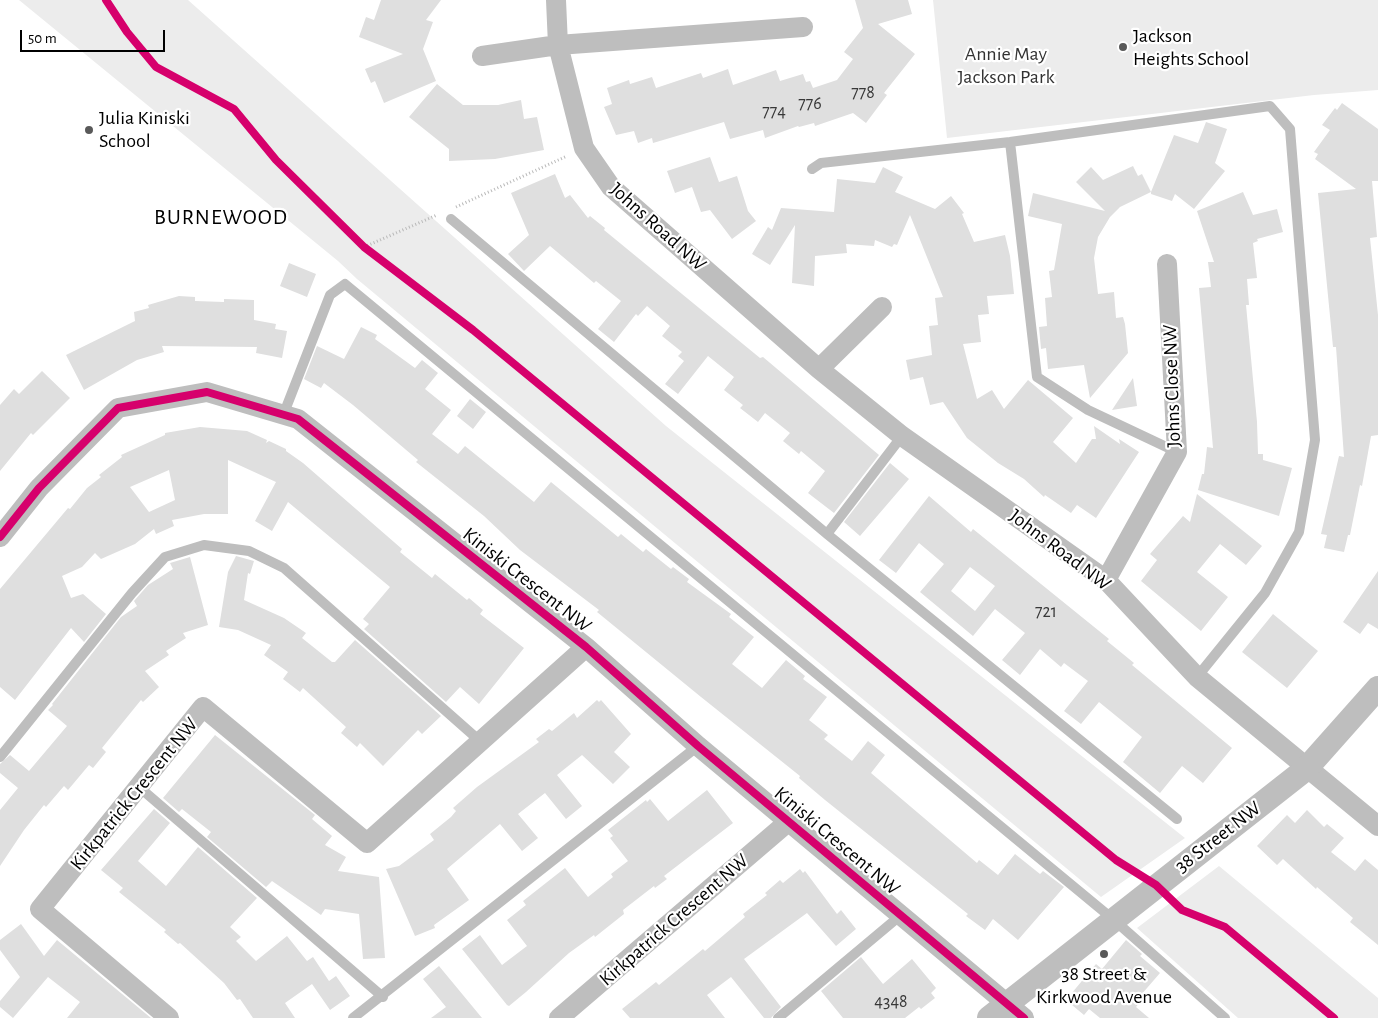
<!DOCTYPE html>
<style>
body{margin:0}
#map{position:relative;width:1378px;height:1018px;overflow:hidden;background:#fff;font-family:"Alegreya Sans",sans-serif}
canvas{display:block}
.scale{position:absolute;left:20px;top:30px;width:145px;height:22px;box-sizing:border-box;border:2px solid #000;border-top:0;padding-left:6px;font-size:15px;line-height:18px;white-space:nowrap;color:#000;-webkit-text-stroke:4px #fff;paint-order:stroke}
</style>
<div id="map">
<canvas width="1378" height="1018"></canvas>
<div class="scale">50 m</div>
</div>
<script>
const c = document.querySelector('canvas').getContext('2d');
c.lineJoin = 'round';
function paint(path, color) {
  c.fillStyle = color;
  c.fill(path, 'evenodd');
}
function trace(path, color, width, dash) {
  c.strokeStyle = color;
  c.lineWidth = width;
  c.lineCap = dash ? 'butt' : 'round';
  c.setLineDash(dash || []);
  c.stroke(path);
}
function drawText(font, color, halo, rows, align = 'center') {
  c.font = font + ' "Alegreya Sans",sans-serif';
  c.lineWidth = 4.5;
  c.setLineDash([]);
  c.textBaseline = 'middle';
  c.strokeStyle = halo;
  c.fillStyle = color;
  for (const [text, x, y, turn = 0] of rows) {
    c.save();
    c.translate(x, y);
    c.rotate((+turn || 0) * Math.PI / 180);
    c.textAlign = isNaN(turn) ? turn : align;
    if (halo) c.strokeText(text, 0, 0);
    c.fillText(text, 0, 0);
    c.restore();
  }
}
const green = new Path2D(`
 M19,0H188L666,426L1185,838L1101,897L357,279L338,261Z
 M933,0H1378V90L1314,95L947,138Z
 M1219,866L1378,998V1018H1238L1137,928Z`);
const building = new Path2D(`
 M381,0H441L426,20L433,22L423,49L436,81L384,103L375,81L371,83L365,69L403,54L359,37L366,17L374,20Z
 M855,0H908L912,14L878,24L915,54L884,93L887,95L866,123L853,113L815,126L814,123L799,127L798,126L765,138L763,130L730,139L724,122L653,143L652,138L638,143L634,131L616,135L604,107L612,104L607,88L629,80L630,84L652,77L656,88L701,73L703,78L728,69L733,85L776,70L780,81L803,74L806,82L810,81L813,88L837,80L853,59L844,52L863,28Z
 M437,84L463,105H498L521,100L524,119L537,117L544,150L495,159L449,161V149L409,117Z
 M1342,103L1378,129V181H1372L1377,237L1370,238L1378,315V435L1371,436L1362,486L1360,485L1350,535H1348L1344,552L1324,548L1327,535L1321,534L1339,456L1344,457L1336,347H1333L1318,193L1356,189L1315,159L1318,154L1314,152L1330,130L1322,125L1335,108L1337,110Z
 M1206,122L1227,129L1215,163L1225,171L1194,209L1175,194L1172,201L1151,194V192L1120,207L1110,217L1098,237L1094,258L1098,294L1114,292L1116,318L1123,317L1125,324L1128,353L1090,398L1084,365L1048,369L1046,348L1041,349L1039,327L1047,326L1045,298L1052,297L1049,271L1054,270L1062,224L1028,216L1033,193L1105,211L1076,182L1091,167L1103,180L1133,166L1138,176L1142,174L1151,192L1174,135L1198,143Z
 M710,157L719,182L737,176L748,211L756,221L732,239L710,210L701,212L692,187L675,193L667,171Z
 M883,167L903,177L895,192L935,209L951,196L964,213L962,214L974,242L1005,235L1010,256L1014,294L987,296L989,314L978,315L981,342L963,344L977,399L992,390L1004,409L1028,380L1073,418L1053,442L1076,463L1092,439H1096L1094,426L1120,444L1119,439L1139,452L1096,518L1077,505L1071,513L1045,495L1044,497L1024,479L998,463L967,438L943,402L930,405L923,377L910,380L906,360L932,355L929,326L938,325L935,298L943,297L910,215L897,245L894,244L892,247L875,240L874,246L846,244L847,253L815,256L814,286L792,283L795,225L770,265L752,254L768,227L772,230L781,208L834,212L837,179L875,183Z
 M555,174L565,198L570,195L588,218L590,216L605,228L604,230L760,358L763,357L879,455L834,513L808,493L825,471L801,451L799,454L783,441L790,433L765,413L758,422L740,408L743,405L724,390L734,377L708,356L678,394L665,384L684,361L678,356L682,352L662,336L670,326L647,306L638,316L636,314L614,342L598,329L621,301L596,281L594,283L550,246L524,271L508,254L529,235L511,193Z
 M1243,192L1253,215L1277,209L1283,232L1257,239L1258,241L1253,243L1257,278L1247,279L1249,305H1246L1257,422L1258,454H1263V460L1292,468L1279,516L1198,490L1202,474H1204L1207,447L1213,448L1199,288L1211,287L1208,262H1214L1197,211Z
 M289,263L316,274L307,297L280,286Z
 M179,296L195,297V301L224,302V299L254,300V320L276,324L275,329L287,331L282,358L256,353L257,347L162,346L164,352L137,360L84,390L66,355L135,321L134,312L149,308L148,305Z
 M361,327L377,335L375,339L415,368L422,360L438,373L425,389L451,410L432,434L458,454L465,446L534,502L551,482L618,537L621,534L643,552L646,549L671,569L673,567L689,579L687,582L731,614L729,617L754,637L732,664L762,688L786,660L805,676L803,679L827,697L809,720L828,735L824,739L852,761L868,741L885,755L871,773L977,863L979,860L998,875L1015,854L1040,874L1043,871L1064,887L1018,940L993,919L985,930L966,916L968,914L825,800L799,778L800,776L701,697L597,612L599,610L520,550L484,516L416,462L418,460L353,405L324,383L321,388L304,379L317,346L344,359Z
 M42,371L70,398L33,435L31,433L0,471V405L14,389L19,394Z
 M1133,378L1137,406L1112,410Z
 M470,399L486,412L473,429L457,416Z
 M200,427L247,431L267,440L266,443L269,441L286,449V451L303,463L402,549L400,552L432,578L435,574L467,600L469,598L483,610L480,614L524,648L479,704L460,687L446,702L364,629L369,624L363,619L390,587L288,502L272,531L255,521L276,482L228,460V514H204L172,520L174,526L156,534L154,529L135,544L101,559L95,553L82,567L62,576L71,598L83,594L106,614L84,642L71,628L15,700L0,687V589L68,508L70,509L87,488L101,477L99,475L122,457L121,455L165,435V433ZM169,470L175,500L149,512L130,487Z
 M890,463L909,479L860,536L844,522Z
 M1197,494L1262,546L1246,565L1220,544L1197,572L1228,597L1201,631L1141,581L1157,560L1150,554L1183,516L1190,522Z
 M929,496L971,532L973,529L1109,639L1107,641L1134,663L1132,665L1232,748L1203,783L1182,766L1160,793L1123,762L1142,737L1099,702L1081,724L1064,711L1088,681L1064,663L1061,667L1040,649L1020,675L1002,660L1025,633L995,609L973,636L920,592L944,564L919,543L896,573L879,560ZM970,567L995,586L975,611L951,591Z
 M236,556L254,561L250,574L248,573L244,600L284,618L306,633L302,638L332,662H335L355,640L441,716L422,734L418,730L383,766L360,743L357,747L341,733L346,727L303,688L300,692L283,679L288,672L264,655L271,645L238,630L219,627L228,572Z
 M190,557L208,625L183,633L186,638L166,651L169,655L145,671L159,687L143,702L141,700L102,748L106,752L93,768L89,765L68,790L64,786L46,807L44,805L24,830L0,866V810L18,788L0,773V764L10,755L29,771L67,726L48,710L53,705L52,704L121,617L137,606L134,601L148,585L173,569L170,563Z
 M1378,571V629L1368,623L1360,634L1343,622Z
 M1273,614L1318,651L1287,688L1242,652Z
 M597,700L599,702L601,700L631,734L614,752L630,767L613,784L582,755L557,775L582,806L566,819L545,793L518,814L538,838L522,851L500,824L447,869L469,900L434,925L435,928L415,936L386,869L399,866L434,840L430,834L451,817L456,811L453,808L477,787L539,742L536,739L549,729L552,731L574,713L577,718Z
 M215,735L315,815L312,819L332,836L325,845L346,857L338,871L379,877L385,958L363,959L359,914L325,909L321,915L272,881L266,887L207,837L211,832L182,809L179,812L163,798Z
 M707,790L733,823L664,876L667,879L655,888L654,886L623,910L624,914L595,937L594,935L569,953L526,992L509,1006L507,1005L462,949L480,935L502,965L527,946L507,920L526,905L523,901L565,868L588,897L613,877L611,874L628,861L610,838L613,836L608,830L646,800L647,802L650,799L668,821Z
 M154,809L170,823L138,861L166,886L198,847L257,898L230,927L241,937L236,941L256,961L287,936L307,961L313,957L329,981L336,976L350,996L330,1010L312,984L285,1003L295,1018H253L240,999L237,1000L224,983L180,943L178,944L164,932L166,930L119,892L123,888L101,870Z
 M1307,810L1324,827L1327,824L1344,838L1331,852L1355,871L1365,859L1378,870V945L1350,922L1353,918L1317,887L1316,889L1283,859L1277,865L1257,846L1287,815L1295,823Z
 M800,869L803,873L805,871L837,914L841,910L856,929L836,946L807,913L744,959L781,1007L771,1018H764L731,977L707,995L725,1018H630L622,1009L656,982L659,985L703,949L705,951L745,917L743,914L767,895L765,893L780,880L783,883Z
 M21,924L44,956L57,940L151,1018H67L80,1002L48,977L13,1018L0,1007V1001L20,977L0,950V940Z
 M1126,940L1142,954L1140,956L1160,973L1141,995L1144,997L1136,1007L1149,1018H1100L1089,1009L1084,1015L1066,1000L1096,964L1102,969Z
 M861,957L883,984L912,959L936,988L931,993L935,998L921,1009L919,1007L905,1018H843L821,991Z
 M439,966L482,1018H431L446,1007L423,979Z`);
const path = new Path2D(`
 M456,207L567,156
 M364,247L437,215`);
const service = new Path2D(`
 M1010,142L1037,377L1088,410L1177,452
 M812,169L821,163L1010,142L1270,106L1290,129L1315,440L1299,532L1265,593L1197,677
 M451,219L827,534L1177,819
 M284,413L330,295L345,284L1114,920L1225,1018
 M827,534L902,436
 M0,757L132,593L165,557L204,545L249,551L284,568L481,742
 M139,787L383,997
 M353,1018L698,746
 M778,1018L901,915`);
const minor = new Path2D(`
 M556,0L558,45L584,148L611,187L819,369L902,436L1106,580L1197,677L1378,826
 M482,56L558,45L803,27
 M819,369L882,307
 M0,537L39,488L118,408L207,392L298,419L586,647L698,746L1024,1018
 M1106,580L1177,452L1167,264
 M169,1018L40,909L203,707L367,843L586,647
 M559,1018L788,822`);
const tertiary = new Path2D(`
 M989,1018L1306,769L1378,688`);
const cycleway = new Path2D(`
 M106,0L127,32L156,67L234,109L276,160L364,247L473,330L1116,860L1156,885L1182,910L1225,927L1334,1018
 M0,537L39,488L118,408L207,392L298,419L586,647L698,746L1024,1018`);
const markers = [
 [1123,47,5,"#595959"],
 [89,130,5,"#595959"],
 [1104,954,5,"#595959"]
];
const numberNames = [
 ["778",863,93],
 ["776",810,104],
 ["774",774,112],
 ["721",1046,612],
 ["4348",891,1002]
];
const poiNames = [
 ["Jackson",1133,36],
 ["Heights School",1133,59],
 ["Julia Kiniski",99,118],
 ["School",99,141],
 ["38 Street &",1104,974,"center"],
 ["Kirkwood Avenue",1104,997,"center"]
];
const parkNames = [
 ["Annie May",1006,54],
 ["Jackson Park",1006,77]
];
const streetNames = [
 ["Johns Road NW",658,227,42],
 ["Johns Close NW",1172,386,-92],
 ["Johns Road NW",1060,550,37],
 ["Kiniski Crescent NW",527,580,38],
 ["Kirkpatrick Crescent NW",134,794,-51],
 ["38 Street NW",1218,837,-38],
 ["Kiniski Crescent NW",837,841,40],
 ["Kirkpatrick Crescent NW",674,920,-41]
];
const quarterNames = [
 ["BURNEWOOD",221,217]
];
paint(green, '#ececec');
paint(building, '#dfdfdf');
trace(path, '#b9b9b9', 3, [1, 2.5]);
trace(service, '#bebebe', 10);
trace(minor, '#bebebe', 20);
trace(tertiary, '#bebebe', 24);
trace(cycleway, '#d6006c', 8);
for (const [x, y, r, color] of markers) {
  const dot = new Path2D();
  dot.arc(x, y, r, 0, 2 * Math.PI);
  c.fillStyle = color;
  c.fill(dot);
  trace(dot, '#fff', 2);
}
drawText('18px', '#383838', null, numberNames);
drawText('20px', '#000', '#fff', poiNames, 'left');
drawText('20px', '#333', '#fff', parkNames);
drawText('20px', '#000', '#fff', streetNames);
c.letterSpacing = '1px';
drawText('22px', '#000', '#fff', quarterNames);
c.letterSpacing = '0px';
</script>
